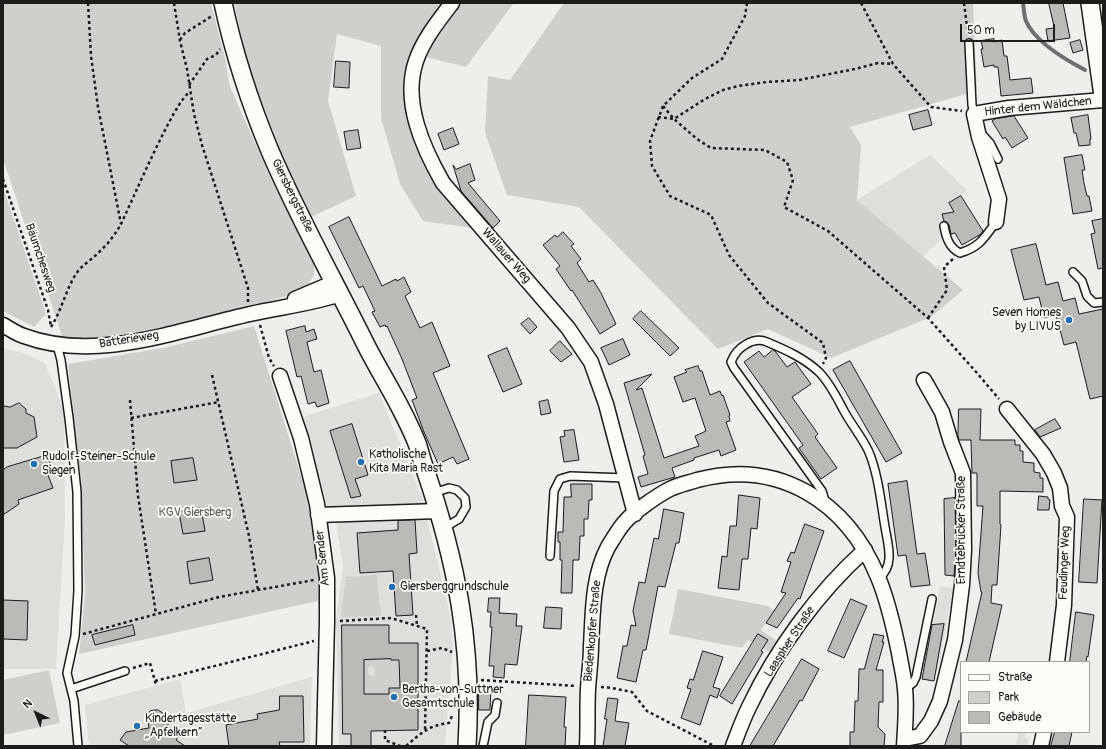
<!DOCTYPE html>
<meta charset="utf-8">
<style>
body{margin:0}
#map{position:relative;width:1106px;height:749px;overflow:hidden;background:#f0eeea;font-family:Pangolin,sans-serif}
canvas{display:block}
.frame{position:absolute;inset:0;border:4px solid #1c1c1c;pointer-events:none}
.legend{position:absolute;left:960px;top:661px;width:130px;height:72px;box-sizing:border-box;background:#fdfcf7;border:1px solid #a3a29f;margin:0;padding:5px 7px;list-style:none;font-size:12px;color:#1c1c1c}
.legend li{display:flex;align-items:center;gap:8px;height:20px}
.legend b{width:20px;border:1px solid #a3a29f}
.north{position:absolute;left:16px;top:693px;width:40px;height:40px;-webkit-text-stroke:3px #fdfcf7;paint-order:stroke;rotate:317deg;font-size:11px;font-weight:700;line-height:16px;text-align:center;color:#1c1c1c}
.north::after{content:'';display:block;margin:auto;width:14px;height:18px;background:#1c1c1c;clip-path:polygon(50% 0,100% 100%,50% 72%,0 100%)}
.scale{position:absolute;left:960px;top:24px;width:95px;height:18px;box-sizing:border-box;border:2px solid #1c1c1c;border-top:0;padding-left:5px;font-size:12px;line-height:14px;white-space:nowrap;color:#1c1c1c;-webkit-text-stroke:3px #fdfcf7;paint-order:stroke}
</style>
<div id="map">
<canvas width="1106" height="749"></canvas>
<div class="frame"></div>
<ul class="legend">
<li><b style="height:5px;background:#fdfcf7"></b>Straße</li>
<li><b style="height:11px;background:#d0cfcc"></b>Park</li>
<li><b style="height:11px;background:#bbbab6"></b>Gebäude</li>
</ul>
<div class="north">N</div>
<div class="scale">50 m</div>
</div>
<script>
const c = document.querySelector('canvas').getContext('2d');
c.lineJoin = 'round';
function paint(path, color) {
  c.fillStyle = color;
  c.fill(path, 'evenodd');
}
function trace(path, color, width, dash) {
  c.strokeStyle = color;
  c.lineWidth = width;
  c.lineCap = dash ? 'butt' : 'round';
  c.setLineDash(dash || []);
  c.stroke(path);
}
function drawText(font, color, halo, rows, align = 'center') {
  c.font = font + ' Pangolin,sans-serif';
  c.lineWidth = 3.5;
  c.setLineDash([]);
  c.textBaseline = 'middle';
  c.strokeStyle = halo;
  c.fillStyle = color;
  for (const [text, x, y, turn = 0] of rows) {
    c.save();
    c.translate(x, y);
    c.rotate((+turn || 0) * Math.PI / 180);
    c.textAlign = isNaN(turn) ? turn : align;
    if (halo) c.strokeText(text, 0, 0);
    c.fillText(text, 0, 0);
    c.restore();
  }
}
const built = new Path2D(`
 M930,155L967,190L961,196L984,232L962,245L955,233L946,235L923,256L857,200Z
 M3,348L26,354L45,363L64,410L65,518L56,669H3Z
 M379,393L426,507L329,511L302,417Z
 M427,518L451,620L453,648L445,746H339L336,621L343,567L336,522Z
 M940,586L953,588L938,671L925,669Z
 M312,677L310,746H89L85,705L180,679L186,713Z
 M1018,732H1026L1025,737L1029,738L1027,746H1016Z`);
const green = new Path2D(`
 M3,3H211L225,58L230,87L271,179L314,264V275L308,285L296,293L270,301L128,336L83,339L62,336L3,159Z
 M234,3H514L466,67L423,56L414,99L425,131L458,192L472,228L423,221L400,184L381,118V46L337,34L328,101L356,196L311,217L283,157L248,66Z
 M564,3H973L977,91L850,127L861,145L857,200L963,290L931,317L831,358L768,329L718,349L579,207L507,195L485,133L488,76L510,80Z
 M3,187L46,314L34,327L3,311Z
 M254,326L307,495L322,600L79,654L85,596L81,483L68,364L163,348Z
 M388,401L415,454C402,436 394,423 388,401Z
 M377,575L381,616L341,617L346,577Z
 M678,589L768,606L774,611L761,630L780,643L773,654L748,640L742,648L669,634Z
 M391,659V660H399L400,688L389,694H364V660ZM370,666H372L375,669V674L372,677L368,673V668Z
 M49,670L60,723L3,735V680Z`);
const stream = new Path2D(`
 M1023,3C1024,9 1024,16 1026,21C1035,42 1066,60 1085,70`);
const building = new Path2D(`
 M1049,3H1063L1070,38L1048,41L1046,29L1054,28Z
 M994,39V42L1002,40L1004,56H1007L1010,80L1031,78L1033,93L1001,96L998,67H994V65L984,67L981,49H983L981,41Z
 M1080,40L1083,50L1073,53L1070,43Z
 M336,61L350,62L349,88L334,87Z
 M928,110L932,125L913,130L909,115Z
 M1088,115L1091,139H1090V145L1079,146L1076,133H1074L1071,118Z
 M1014,116L1028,138L1012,148L1005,137L1003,139L992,121L995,119Z
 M453,128L459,144L444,150L438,134Z
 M358,130L361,148L347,150L344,132Z
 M1082,155L1085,170H1082L1084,183L1087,196H1089L1092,211L1073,214L1064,158Z
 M470,164L475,180L468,183L500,221L493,228L461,191L453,165L456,169Z
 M961,196L983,231L981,234L962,245L955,233L951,234L949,225L947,222L944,221L942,214L954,212L949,203Z
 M349,217L382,286L396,279L397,281L404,277L411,292L405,296L420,328L432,322L450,366L433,373L469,459L457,464L453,457L438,464L424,432L412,400L417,398L402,359L387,326L386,327L385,325L380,327L372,312L375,311L363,286L359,288L329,227Z
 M1103,219V268L1098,269L1091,234L1095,233L1092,221Z
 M563,232L574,244L571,246L581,259L577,263L589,282L593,280L601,293L616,324L600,334L572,290L571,291L556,269L560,266L543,245L555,235L557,237Z
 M1036,244L1046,285L1058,282L1063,301L1075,298L1079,314L1103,309V396L1090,399L1076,342L1064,345L1056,315L1044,318L1039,297L1024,300L1011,250Z
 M641,311L679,348L670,356L633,319Z
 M529,318L537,327L530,334L521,324Z
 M305,326L306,332L314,329L317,339L307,342L314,372L321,370L329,403L317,407L315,402L308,404L301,376L297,377L286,331Z
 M623,339L630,355L609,365L601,348Z
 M560,341L572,354L561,362L550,351Z
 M507,348L522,384L503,392L488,356Z
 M773,350L775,351L787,367L795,362L811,384L792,397L818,434L815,437L837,468L821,479L799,448L803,445L744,362L759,351L764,357Z
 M850,361L902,453L886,462L833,370Z
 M698,366L700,371H702L710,395L720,391L722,396L723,395L730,415L729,416L730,421L726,422L736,450L721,456L719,450L694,458V460L672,468L675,477L641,487L638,477L648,474L643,456L645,455L624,383L652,374L636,390L642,388L664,458L699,446L695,436L706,431L695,398L683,402L674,377L687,372L685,370Z
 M548,400L551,413L541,415L539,402Z
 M19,403L26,409V413L34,417L37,437L17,448H3V406L10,407Z
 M959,409H981L980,440H1015V445H1020V451H1023V462L1034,463V472L1040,473V478H1043V492L1000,491V524L1001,525L997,585H992L991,603L1002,605L989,662H966L982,592H981L978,573L983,506H977V473H972L971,440H959L958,436Z
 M1055,419L1061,428L1040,437L1035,430Z
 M352,424L368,475L355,479L361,496L351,498L330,431Z
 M574,430L579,460L564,462L560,437L565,436L564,431Z
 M48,455L53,474L48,475L53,488L18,500L19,504L3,515V470L7,467Z
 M193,458L197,480L174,483L171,461Z
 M907,481L917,554L925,553L930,585L911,587L906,555L898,556L888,484Z
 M571,484H592V500H589L588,519H584V536H580L579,560H573L572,593H561L562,560H560V542H558V532H563L564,497H571Z
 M739,495L760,498L757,529L751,528L748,559H742L739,590L718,588L722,556L727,557L730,526H736Z
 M1039,496L1048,497V499L1050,500L1049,510H1038Z
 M955,498L956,550L954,576L945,575L944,499Z
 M1084,499L1102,500L1097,583L1079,582Z
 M201,508L205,531L183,534L179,512Z
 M664,509L684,513L679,543H676L665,587L658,586L646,650H643L636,682L617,678L623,646H627L631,625L636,626L633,611L639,582L645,583L654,538L658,539Z
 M415,520L417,553L409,554L413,615L396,616L393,571L360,573L357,533L398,530V521Z
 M805,524L824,531L800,599L798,598L777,628L766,623L786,593L781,592L791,562L787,561L791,552L794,553Z
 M209,558L213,580L190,584L187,562Z
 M489,598H500L499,613L517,614L516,626H522L517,665L505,664L504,678L493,677L494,666H489L492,627H490L491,612H488Z
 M851,599L867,606L844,658L828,651Z
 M3,600L28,601L27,640L3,639Z
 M546,607L562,608L561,629L544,628Z
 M1076,612L1094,615L1088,657L1087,656L1086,662H1070Z
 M944,624L934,681L922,679L932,625Z
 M133,625L135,635L95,645L92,635Z
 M342,625H389V643H418V730L371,731V746H351V734H343ZM391,659V660H399L400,688H389V694H364V660Z
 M758,634L768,640L761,651L763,652L732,704L720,696Z
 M874,634L884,636L882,642H884L876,670H883V702H879L878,727L885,734L884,746H850V732H854L855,701H858L859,669H864Z
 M703,651L723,657L713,687L720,689L717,698L710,695L700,725L681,718L691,689L687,688L690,679L693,680Z
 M802,659L819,669L802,701L800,700L773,746H750Z
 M479,687H491L490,710H479Z
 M529,695L566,697L564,727H566L565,746H526Z
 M280,696H303L304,742H279L280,746H229L226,725L258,719L257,714L279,710Z
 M608,698L618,699L615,721L629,723L625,746H603L607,719H605Z
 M959,701H961V746H945Z
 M158,710L172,719L167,726L180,734L176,740L185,746H129L120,740L126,732L149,728L147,716L150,711Z
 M1055,732H1072L1069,746H1051Z`);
const path = new Path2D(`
 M88,3L91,56L98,107L121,224
 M174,3L180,41L187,69L194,114L202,145L248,288V302
 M747,3L745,16L722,59L692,78L663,106L650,141L652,166L670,196L711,215L729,255L768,303L823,343L826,358L823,364
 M861,3L893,64L931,107L962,111
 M964,3L968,34
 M180,40L185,33L212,16
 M189,85L207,59L216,55L220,49
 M663,106L674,119L697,139L711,148L765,150L787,162L793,180L784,207L828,231L928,318L977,373L999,399
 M658,117L674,119L705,99L723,90L738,86L767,82L799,80L855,69L878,63L893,64
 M3,179L48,310L51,327
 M928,318L947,290L944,267L953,259
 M260,325L269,358L274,366
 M51,327C62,310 66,288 78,271C85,263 94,258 101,250C109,243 115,234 120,226C131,204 175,99 190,92
 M212,375L249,536L258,590
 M130,400L138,496L156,614
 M131,418L219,402
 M416,615L417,626
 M340,621L391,618L427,629L425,730
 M83,634L219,597L314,580
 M427,651L442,648L452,652
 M133,668L150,663L156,685
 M481,680L576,686
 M155,681L314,641
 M601,687L612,688L632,692L647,711L714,746
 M385,730V740L400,746
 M406,746C420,734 429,725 449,723L452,716H454`);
const service = new Path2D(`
 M969,43L972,105L974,114
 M981,133L990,143L998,159
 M944,226C946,237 949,248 960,253C980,247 984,238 996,222
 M1073,272L1082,281L1087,296L1094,303L1103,302
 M57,345L61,360L69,418L77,492L78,591L75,636L67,673L74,701L78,746
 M433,493L449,488L457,490L465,498L466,507L459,519L444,528
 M826,504L822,491L734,368L731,362C736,348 753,336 767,342C786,350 804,358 819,372C830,383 837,398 844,411C851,424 861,436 868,450C878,472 881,503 885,527C888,545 895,566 879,578
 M550,556L554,491L560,479L570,476L626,478
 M71,689L125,671
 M905,689L913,683L916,677L932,599
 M483,746L488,722L495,715L497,703`);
const minor = new Path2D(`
 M452,3C439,20 423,40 416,61C402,102 423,148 443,183L568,328L591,362L606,404L635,514
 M996,222L999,199L979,137L974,114L1009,108L1103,100
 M295,299L335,282
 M3,325C10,329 17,334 24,336C96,363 178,330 250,314C281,307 310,304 341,294
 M280,376L301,438L317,504L327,578V621L324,746
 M1007,409L1043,454L1054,473L1060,488L1062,506L1067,517L1064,605L1057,662
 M318,515L439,511
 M905,739L920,736L931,721L940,701L955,640L962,585L964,550L963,473L951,442L942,412L924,380
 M587,746C588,727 587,708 588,689C589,674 591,660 591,646C593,613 592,577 608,547C613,539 618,530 624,523C632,513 658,495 670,489C678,485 688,483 697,480C779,458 847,502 878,577C888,601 894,628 899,653C901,665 904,677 905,689C907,707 905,728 904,746
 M733,746C738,733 743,719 749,707C776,650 818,592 865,550
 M1041,746L1044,732`);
const tertiary = new Path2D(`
 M223,3C234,54 250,103 270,151C298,217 335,282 367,347C384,380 405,411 418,446C420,453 422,461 425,469C457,563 473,646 467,746
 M1090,3L1103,96`);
const markers = [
 [1069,320,4,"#1f6fb2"],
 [361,462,4,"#1f6fb2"],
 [34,464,4,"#1f6fb2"],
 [392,587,4,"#1f6fb2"],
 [394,697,4,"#1f6fb2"],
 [137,726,4,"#1f6fb2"]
];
const streetNames = [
 ["Hinter dem Wäldchen",1038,107,-6],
 ["Giersbergstraße",292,196,64],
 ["Wallauer Weg",506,256,49],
 ["Bäumchesweg",40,258,71],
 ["Batterieweg",129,340,-9],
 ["Erndtebrücker Straße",962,530,-90],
 ["Am Sender",323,558,-96],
 ["Feudinger Weg",1065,563,-88],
 ["Biedenkopfer Straße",593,631,-85],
 ["Laaspher Straße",790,642,-57]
];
const poiNames = [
 ["Seven Homes",1061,313,"right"],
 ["by LIVUS",1061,327,"right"],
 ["Katholische",369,455],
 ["Kita Maria Rast",369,469],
 ["Rudolf-Steiner-Schule",42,457],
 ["Siegen",42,471],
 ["Giersberggrundschule",400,587],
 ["Bertha-von-Suttner",402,690],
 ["Gesamtschule",402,704],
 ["Kindertagesstätte",145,719],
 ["„Apfelkern“",145,733]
];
const parkNames = [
 ["KGV Giersberg",195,513]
];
paint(built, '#e0deda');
paint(green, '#d0cfcc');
trace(stream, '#706f6d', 4);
paint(building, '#bbbab6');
trace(building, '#1c1c1c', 1);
trace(service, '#1c1c1c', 10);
trace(minor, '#1c1c1c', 17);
trace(tertiary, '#1c1c1c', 20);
trace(path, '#1c1c1c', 2.5, [3, 3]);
trace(service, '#fdfcf7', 7);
trace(minor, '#fdfcf7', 14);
trace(tertiary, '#fdfcf7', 17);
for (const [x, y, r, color] of markers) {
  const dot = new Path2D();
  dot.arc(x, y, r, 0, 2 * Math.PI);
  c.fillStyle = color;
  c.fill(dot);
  trace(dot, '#fdfcf7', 1.5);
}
drawText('12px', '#1c1c1c', '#fdfcf7', streetNames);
drawText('12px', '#1c1c1c', '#fdfcf7', poiNames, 'left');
drawText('12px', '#5b5b5a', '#fdfcf7', parkNames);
</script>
